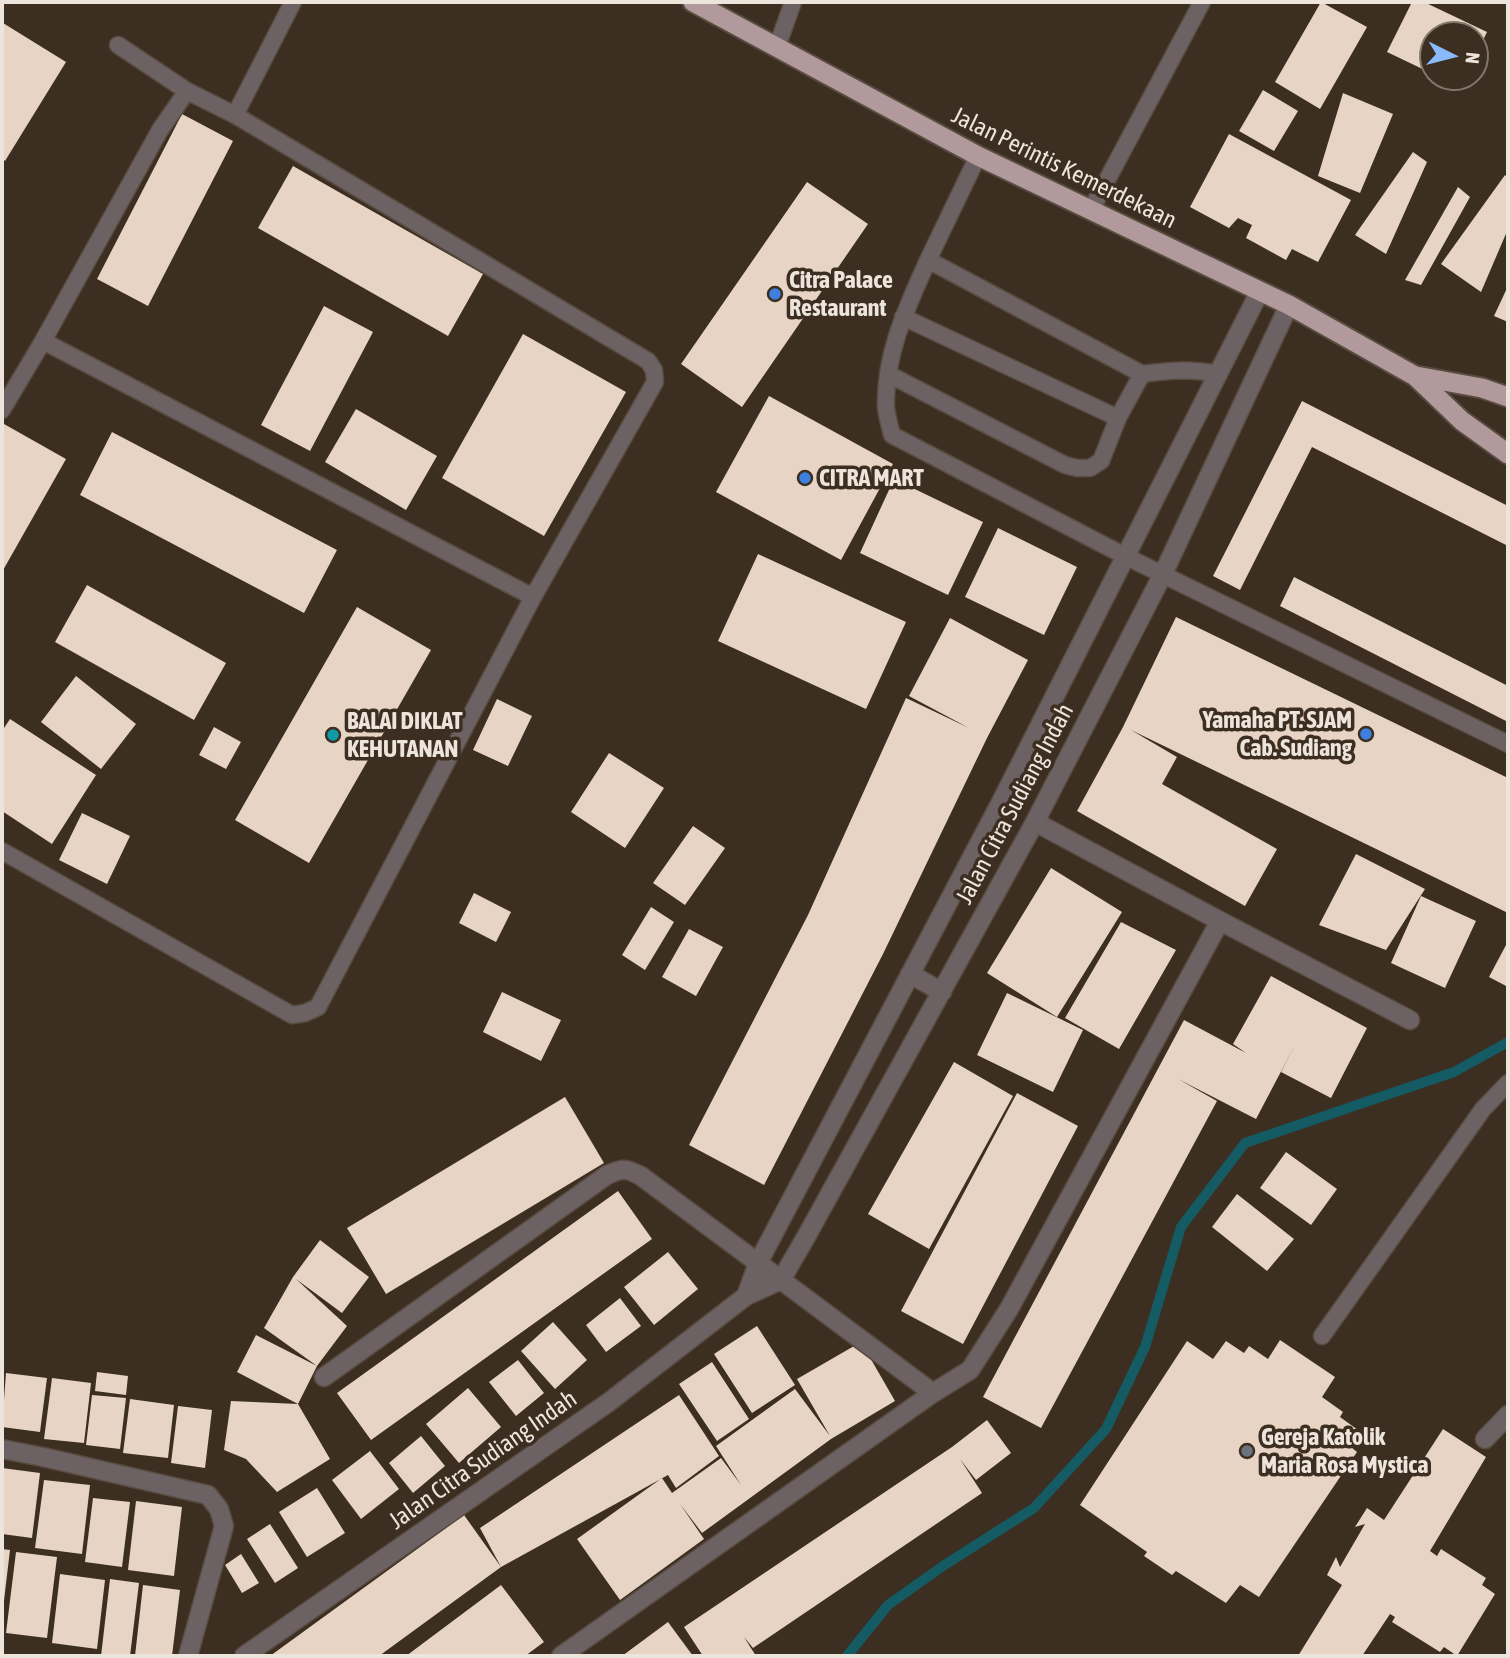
<!DOCTYPE html>
<style>
body{margin:0}
#map{position:relative;width:1510px;height:1658px;overflow:hidden;background:#3c2e21;font-family:"Asap Condensed",sans-serif}
canvas{display:block}
.frame{position:absolute;inset:0;border:4px solid #ede4db;pointer-events:none}
.north{position:absolute;left:1419px;top:21px;width:70px;height:70px;box-sizing:border-box;background:#3c2e21;border:2px solid #83776b;border-radius:50%;rotate:96deg;font-size:19px;font-weight:700;line-height:28px;text-align:center;color:#ede4db}
.north::after{content:'';display:block;margin:auto;width:24px;height:32px;background:#89bafc;clip-path:polygon(50% 0,100% 100%,50% 72%,0 100%)}
</style>
<div id="map">
<canvas width="1510" height="1658"></canvas>
<div class="frame"></div>
<div class="north">N</div>
</div>
<script>
const c = document.querySelector('canvas').getContext('2d');
c.lineJoin = 'round';
function trace(path, color, width, dash) {
  c.strokeStyle = color;
  c.lineWidth = width;
  c.lineCap = dash ? 'butt' : 'round';
  c.setLineDash(dash || []);
  c.stroke(path);
}
function paint(path, color) {
  c.fillStyle = color;
  c.fill(path, 'evenodd');
}
function drawText(font, color, halo, rows, align = 'center') {
  c.font = font + ' "Asap Condensed",sans-serif';
  c.lineWidth = 7;
  c.setLineDash([]);
  c.textBaseline = 'middle';
  c.strokeStyle = halo;
  c.fillStyle = color;
  for (const [text, x, y, turn = 0] of rows) {
    c.save();
    c.translate(x, y);
    c.rotate((+turn || 0) * Math.PI / 180);
    c.textAlign = isNaN(turn) ? turn : align;
    if (halo) c.strokeText(text, 0, 0);
    c.fillText(text, 0, 0);
    c.restore();
  }
}
const stream = new Path2D(`
 M847,1656L888,1605L943,1566L1034,1508L1106,1429L1145,1347L1181,1227L1245,1143L1454,1072L1508,1042`);
const building = new Path2D(`
 M1321,2L1367,27L1320,109L1275,82Z
 M1412,2H1424L1487,32L1475,57V35H1433V74L1387,52Z
 M3,23L66,62L5,161L2,158V25Z
 M1439,77H1466L1461,87Z
 M1263,90L1298,111L1274,151L1239,131Z
 M1343,93L1393,114L1360,193L1318,176Z
 M182,114L233,141L148,306L97,279Z
 M1229,134L1351,200L1318,262L1292,249L1286,260L1246,238L1252,225L1238,218L1229,228L1190,207Z
 M1413,152L1427,162L1386,254L1355,235Z
 M293,166L483,274L448,336L258,228Z
 M1505,175L1508,179V229L1481,292L1441,264Z
 M807,182L868,224L742,407L681,364Z
 M1458,187L1470,197L1421,285L1405,280Z
 M1508,286V322L1494,316Z
 M324,306L373,332L310,451L261,425Z
 M523,334L626,392L544,536L442,478Z
 M769,396L893,464L841,560L716,492Z
 M1302,401L1508,506V546L1312,447L1240,590L1213,576Z
 M356,409L437,456L406,510L325,462Z
 M4,424L66,459L2,572V428Z
 M112,432L337,550L304,613L80,495Z
 M894,479L983,522L948,595L860,553Z
 M998,528L1077,567L1044,635L965,597Z
 M758,554L906,622L866,709L718,641Z
 M1294,577L1508,686V722L1280,606Z
 M87,585L226,663L194,720L55,642Z
 M357,607L431,650L309,863L235,820Z
 M1176,617L1508,778V913L1131,730L1177,757L1162,784L1277,849L1245,906L1077,811L1123,727Z
 M950,618L1028,660L987,738L883,954L764,1185L689,1145L808,915L906,698L969,728L909,696Z
 M76,676L136,724L101,769L41,722Z
 M497,699L532,716L508,766L473,750Z
 M10,719L96,775L52,844L2,811V731Z
 M214,727L241,742L226,769L199,755Z
 M609,753L664,788L625,848L571,812Z
 M82,813L130,836L107,884L59,860Z
 M693,826L725,848L685,905L653,883Z
 M1356,854L1425,889L1386,950L1319,925Z
 M1051,868L1122,912L1057,1017L987,973Z
 M474,893L511,912L496,942L459,923Z
 M1421,896L1476,921L1445,988L1391,963Z
 M651,907L674,922L645,970L622,955Z
 M1121,922L1176,950L1119,1049L1065,1018Z
 M689,929L723,947L696,996L662,977Z
 M1506,945L1508,946V987L1489,977Z
 M1271,976L1367,1028L1331,1098L1281,1072L1296,1043L1256,1119L1178,1079L1217,1101L1041,1428L983,1397L1184,1020L1246,1053L1233,1044Z
 M502,992L561,1020L541,1061L483,1032Z
 M1007,993L1083,1030L1053,1092L977,1055Z
 M954,1062L1013,1096L929,1249L868,1214Z
 M1017,1093L1078,1126L963,1344L901,1311Z
 M565,1097L604,1163L386,1294L347,1228Z
 M1286,1152L1337,1189L1311,1225L1260,1188Z
 M618,1191L652,1239L371,1440L337,1393Z
 M1237,1194L1294,1239L1267,1271L1212,1227Z
 M320,1240L369,1277L342,1313L296,1279L347,1326L317,1366L298,1404L237,1372L256,1335L317,1366L264,1328L293,1277Z
 M668,1252L698,1289L654,1325L624,1287Z
 M620,1298L641,1326L606,1352L586,1325Z
 M553,1322L587,1360L555,1389L521,1351Z
 M757,1326L795,1385L752,1413L714,1354Z
 M1280,1340L1335,1377L1322,1397L1343,1412L1340,1417L1358,1430L1347,1444L1357,1452L1259,1597L1240,1585L1226,1603L1176,1571L1172,1575L1144,1556L1147,1552L1080,1505L1187,1341L1213,1359L1226,1341L1244,1353L1249,1346L1268,1359Z
 M861,1342L895,1401L831,1439L702,1533L680,1504L704,1539L620,1600L577,1539L662,1478L672,1493L721,1458L741,1485L716,1446L795,1389L830,1436L797,1379Z
 M518,1360L544,1393L516,1416L489,1382Z
 M712,1362L749,1419L717,1441L679,1384Z
 M97,1372L128,1376L126,1395L95,1391Z
 M6,1373L47,1378L40,1432L2,1427Z
 M52,1378L91,1383L84,1443L44,1439Z
 M468,1388L501,1427L459,1463L426,1424Z
 M92,1395L126,1398L120,1449L86,1445Z
 M679,1395L719,1456L676,1488L668,1475L501,1567L480,1528Z
 M130,1399L174,1405L168,1458L123,1453Z
 M231,1401L298,1404L330,1459L277,1492L246,1459L224,1450Z
 M178,1406L212,1410L205,1468L171,1463Z
 M987,1420L1011,1453L976,1480L960,1459L982,1493L753,1648L744,1637L756,1656H703L684,1627L952,1447Z
 M1443,1429L1486,1457L1430,1551L1437,1556L1441,1549L1486,1578L1482,1585L1495,1594L1457,1656L1444,1647L1440,1652L1392,1622L1395,1617L1390,1614L1362,1656H1298L1342,1585L1327,1575L1336,1557L1340,1567L1365,1524L1355,1527L1367,1508L1384,1520Z
 M421,1436L445,1466L413,1493L389,1463Z
 M370,1451L399,1489L361,1519L332,1480Z
 M2,1468L40,1473L32,1538L2,1534Z
 M44,1480L90,1485L82,1554L35,1548Z
 M317,1488L345,1533L307,1557L279,1512Z
 M93,1498L130,1502L122,1567L85,1562Z
 M136,1501L182,1507L174,1576L128,1570Z
 M464,1515L501,1567L379,1656H270Z
 M270,1524L298,1568L275,1583L247,1539Z
 M2,1549L10,1550L3,1609H2Z
 M16,1552L57,1557L47,1638L6,1633Z
 M241,1554L259,1583L242,1593L225,1565Z
 M60,1574L105,1580L97,1649L52,1643Z
 M110,1579L139,1583L130,1656H101Z
 M143,1585L180,1590L172,1656H135Z
 M501,1585L544,1642L525,1656H406Z
 M668,1622L693,1656H622Z`);
const service = new Path2D(`
 M118,45L187,91
 M777,47L793,2
 M235,115L187,91L160,130L43,341L533,597
 M1091,210L1202,2
 M928,260L978,156
 M903,317L1118,418
 M888,374L1065,465L1077,468H1090L1101,461L1118,418L1142,374
 M1219,374C1190,369 1171,370 1142,374L928,260C907,307 884,355 886,408C887,417 890,426 892,435L1125,556L1508,744
 M2,410L43,341
 M2,851L292,1015L305,1013L318,1007L533,597L655,382L654,370L648,361L235,115L293,2
 M1322,1336L1483,1109L1508,1083`);
const minor = new Path2D(`
 M1035,822L1220,921L1410,1020
 M910,974L942,992
 M746,1296L758,1263L1000,804L1260,291
 M324,1377L607,1175C623,1168 626,1168 641,1176L933,1393L970,1370L1009,1309L1220,921
 M1485,1439L1508,1415
 M2,1449L43,1457L208,1495L219,1509L224,1526L188,1656
 M244,1656L609,1402L746,1296L781,1280L806,1237L1035,822L1163,574L1289,305
 M561,1656L933,1393`);
const trunk = new Path2D(`
 M693,2L978,156L1289,305L1415,376L1462,421L1508,454
 M1416,376L1482,388L1508,397`);
const markers = [
 [775,294,7,"#3f7fe0"],
 [805,478,7,"#3f7fe0"],
 [1366,734,7,"#3f7fe0"],
 [333,735,7,"#0f9aa8"],
 [1247,1451,7,"#6b7280"]
];
const streetNames = [
 ["Jalan Perintis Kemerdekaan",1064,168,26],
 ["Jalan Citra Sudiang Indah",1015,804,-62],
 ["Jalan Citra Sudiang Indah",483,1460,-35]
];
const poiNames = [
 ["Citra Palace",789,280],
 ["Restaurant",789,308],
 ["CITRA MART",819,478],
 ["Yamaha PT. SJAM",1352,720,"right"],
 ["Cab. Sudiang",1352,748,"right"],
 ["BALAI DIKLAT",347,721],
 ["KEHUTANAN",347,749],
 ["Gereja Katolik",1261,1437],
 ["Maria Rosa Mystica",1261,1465]
];
trace(stream, '#145b64', 10);
paint(building, '#e7d4c4');
trace(service, '#584b3f', 19);
trace(minor, '#584b3f', 21);
trace(trunk, '#584b3f', 23);
trace(service, '#6d6263', 16);
trace(minor, '#6d6263', 18);
trace(trunk, '#b29a9c', 19);
for (const [x, y, r, color] of markers) {
  const dot = new Path2D();
  dot.arc(x, y, r, 0, 2 * Math.PI);
  c.fillStyle = color;
  c.fill(dot);
  trace(dot, '#3c2e21', 2.5);
}
drawText('24px', '#ede4db', '#3c2e21', streetNames);
drawText('bold 24px', '#ede4db', '#3c2e21', poiNames, 'left');
</script>
